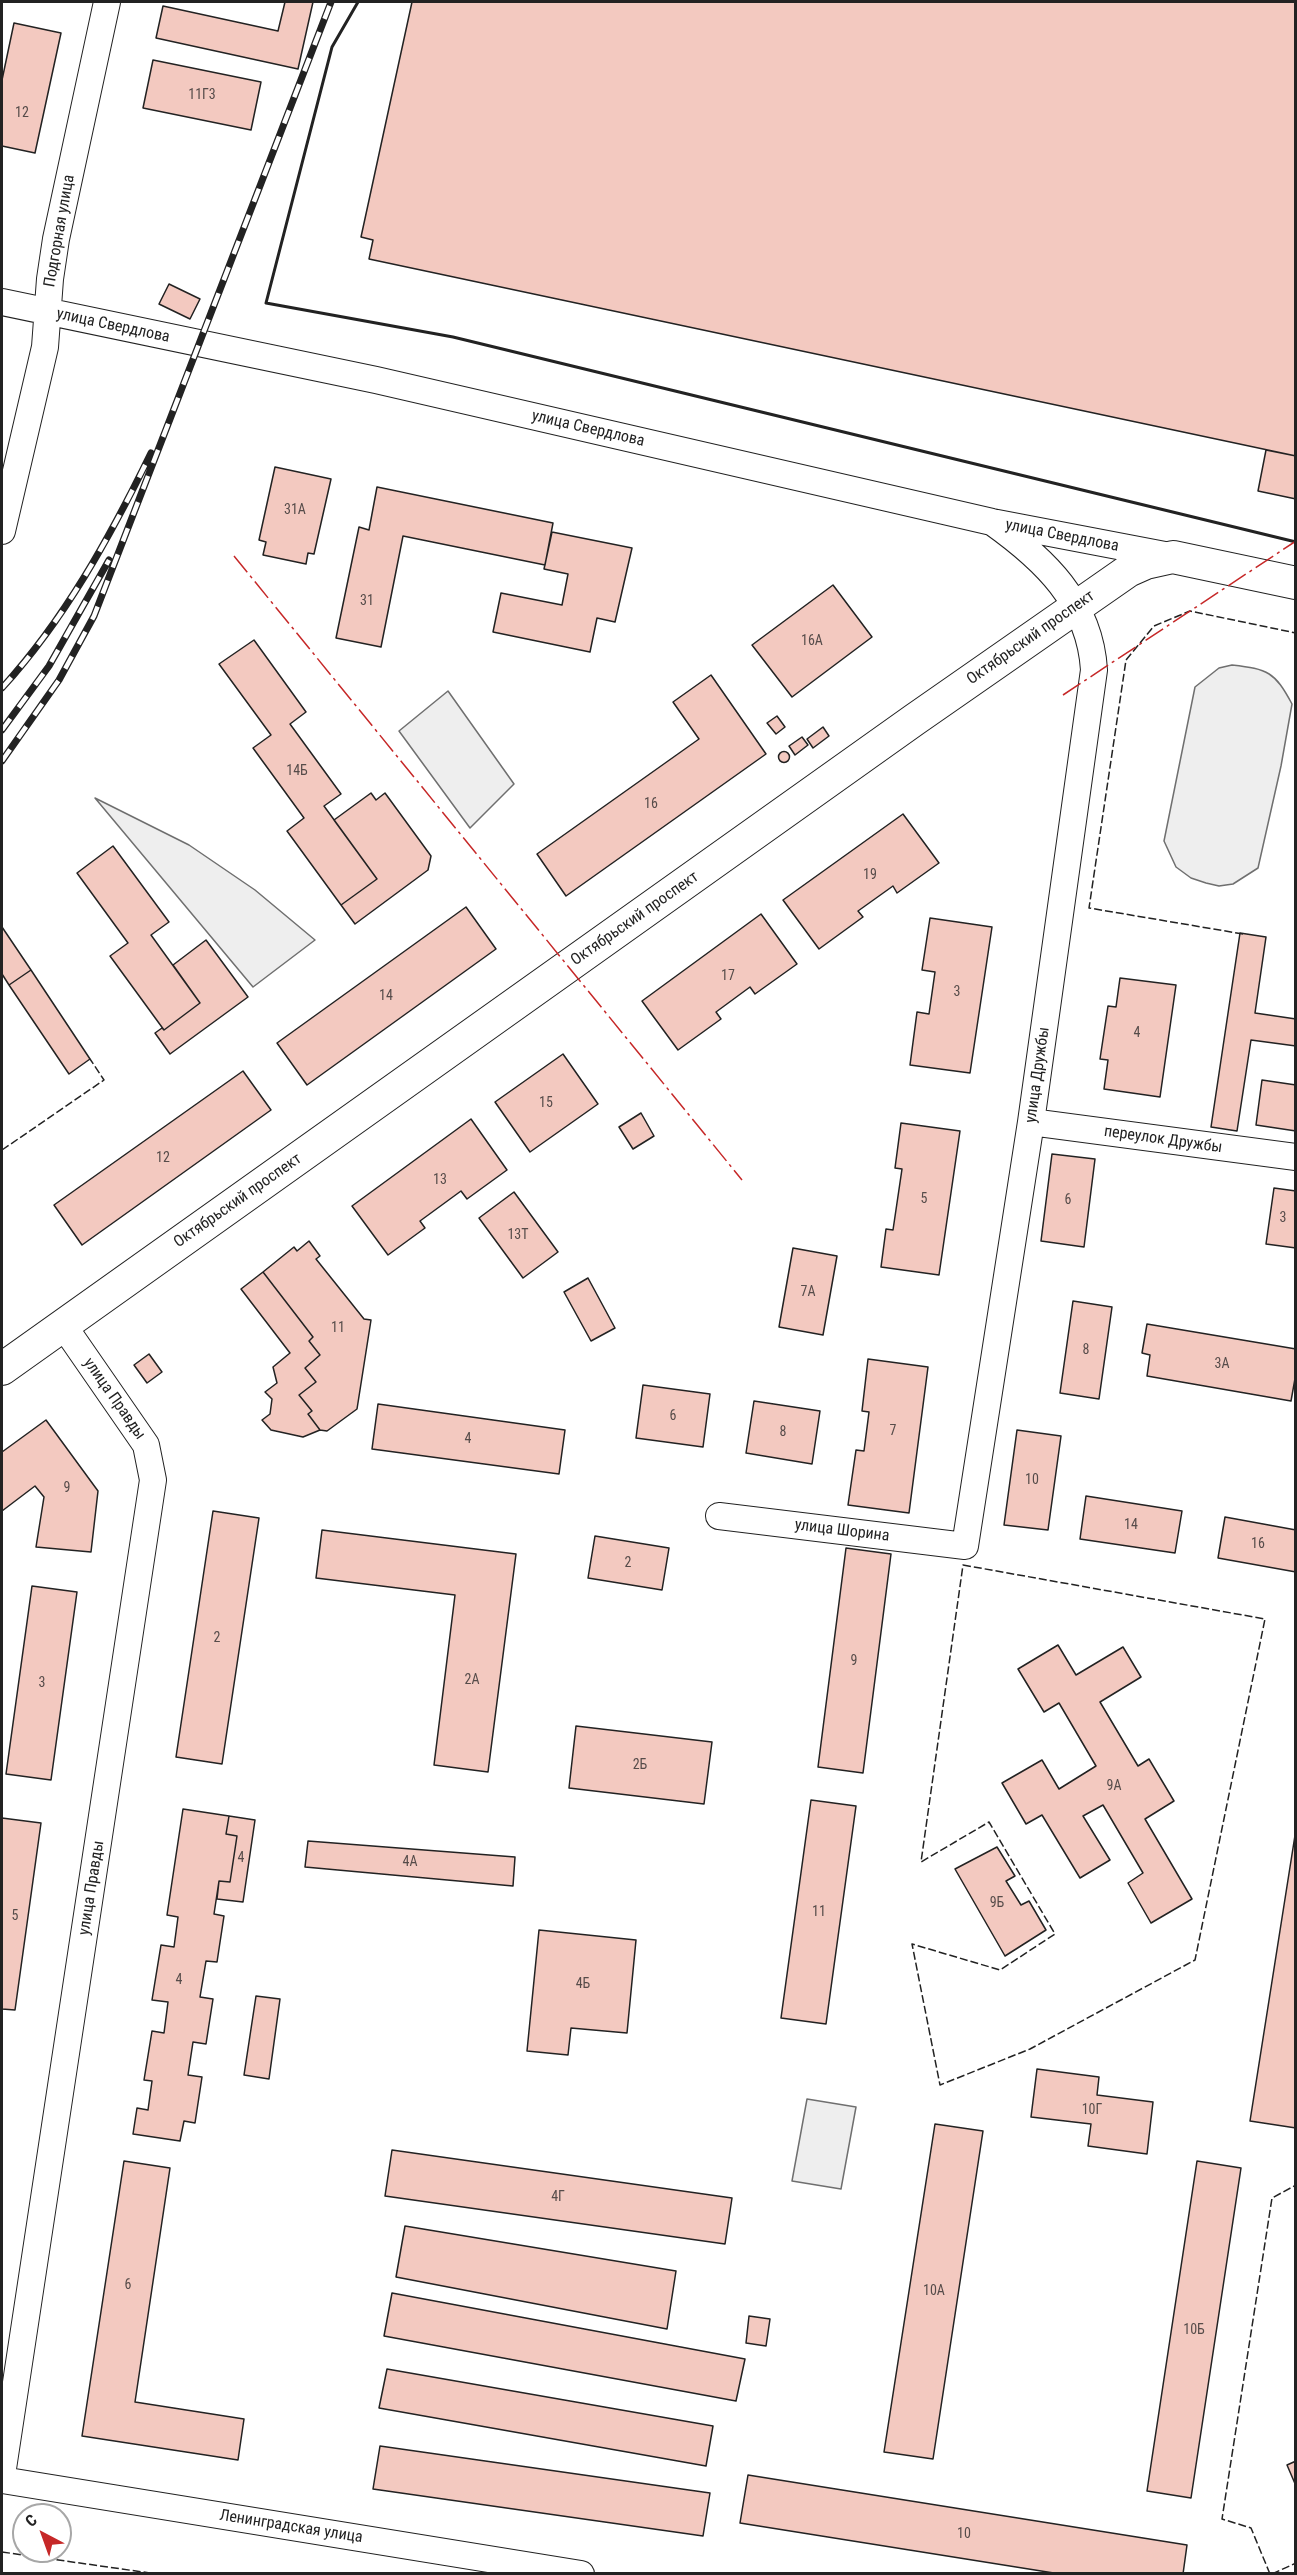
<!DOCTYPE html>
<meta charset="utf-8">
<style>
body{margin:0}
#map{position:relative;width:1297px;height:2575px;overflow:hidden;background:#fff;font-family:"Roboto Condensed",sans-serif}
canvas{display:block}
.frame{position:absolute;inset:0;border:3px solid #222;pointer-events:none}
.north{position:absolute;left:12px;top:2503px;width:60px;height:60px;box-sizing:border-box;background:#fff;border:2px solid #a7a7a7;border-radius:50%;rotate:319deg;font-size:16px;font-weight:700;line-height:24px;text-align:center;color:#222}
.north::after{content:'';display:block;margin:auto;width:21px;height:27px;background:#c62828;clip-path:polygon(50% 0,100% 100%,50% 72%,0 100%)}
</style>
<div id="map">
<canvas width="1297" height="2575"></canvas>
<div class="frame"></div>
<div class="north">С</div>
</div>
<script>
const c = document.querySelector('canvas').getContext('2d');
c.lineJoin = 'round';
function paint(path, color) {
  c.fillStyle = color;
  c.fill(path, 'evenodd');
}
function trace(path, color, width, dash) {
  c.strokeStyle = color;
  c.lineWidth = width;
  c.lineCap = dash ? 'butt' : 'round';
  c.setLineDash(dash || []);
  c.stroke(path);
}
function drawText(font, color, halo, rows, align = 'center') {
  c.font = font + ' "Roboto Condensed",sans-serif';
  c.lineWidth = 4.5;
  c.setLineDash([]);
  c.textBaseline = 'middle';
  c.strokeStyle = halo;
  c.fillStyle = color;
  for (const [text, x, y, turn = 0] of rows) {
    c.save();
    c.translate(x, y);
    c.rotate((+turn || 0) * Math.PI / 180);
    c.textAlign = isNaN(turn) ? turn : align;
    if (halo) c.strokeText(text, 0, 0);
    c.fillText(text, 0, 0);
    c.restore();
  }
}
const green = new Path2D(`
 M1232,665C1268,669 1275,672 1292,704L1281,766L1258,868L1233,884L1219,886L1206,883L1191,878L1176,867L1164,841L1195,687L1219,668Z
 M448,691L514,784L470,828L399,731Z
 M95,798L189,845L255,890L315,940L253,987Z
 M807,2099L856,2107L841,2189L792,2181Z`);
const building = new Path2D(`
 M285,2H313L298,69L156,38L163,6L278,31Z
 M412,2H1296V456L369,259L373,240L361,237Z
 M14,23L61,33L35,153L2,146V80Z
 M153,60L261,82L251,130L143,108Z
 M169,284L200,299L190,319L159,304Z
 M1266,450L1296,456V499L1258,491Z
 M275,467L331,479L314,554L308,553L306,564L263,555L266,542L259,540Z
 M377,487L553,523L545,565L403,536L381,647L336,638L359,527L369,530Z
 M552,532L632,548L615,622L597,618L590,652L493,632L501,593L562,605L568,574L544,569Z
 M833,585L872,637L792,697L752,645Z
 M254,640L306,712L290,724L341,794L324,806L377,879L341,905L287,831L304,818L253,748L271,735L219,664Z
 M711,675L766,754L566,896L537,854L699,739L673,702Z
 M777,716L785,727L776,734L767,723Z
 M823,727L829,736L813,748L807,739Z
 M802,737L808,745L795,755L789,746Z
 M778.5 757a5.5 5.5 0 1 1 11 0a5.5 5.5 0 1 1-11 0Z
 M371,793L376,800L385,793L431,856L428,870L355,924L341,905L377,879L334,820Z
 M903,814L939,863L897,893L893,886L858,911L863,917L819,949L783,900Z
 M113,846L169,922L151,935L200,1003L164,1030L110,956L128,943L77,873Z
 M466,907L496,949L307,1085L277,1043Z
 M761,914L797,964L755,994L750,987L716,1012L721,1019L678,1050L642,1001Z
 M930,918L992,927L970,1073L910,1065L917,1012L929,1014L935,972L922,970Z
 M2,927L31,970L9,985L2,974Z
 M1240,933L1266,937L1255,1013L1296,1019V1046L1251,1040L1237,1131L1211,1127Z
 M206,940L248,997L170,1054L155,1033L162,1028L164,1030L200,1003L173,965Z
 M31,970L90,1059L69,1074L9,985Z
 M1120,978L1176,985L1160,1097L1104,1089L1108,1060L1100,1059L1108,1006L1116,1007Z
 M563,1054L598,1104L530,1152L495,1102Z
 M243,1071L271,1110L82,1245L54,1205Z
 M1262,1080L1296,1085V1131L1256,1125Z
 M641,1113L654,1136L633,1149L619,1127Z
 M471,1119L507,1170L467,1199L461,1191L420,1221L425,1228L388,1255L352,1206Z
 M901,1123L960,1131L939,1275L881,1267L886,1229L893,1230L902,1169L895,1168Z
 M1052,1154L1095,1159L1084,1247L1041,1241Z
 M1274,1188L1296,1191V1248L1266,1244Z
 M514,1192L558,1252L523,1278L479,1218Z
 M309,1241L320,1256L316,1259L364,1319L371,1320L357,1409L327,1431L320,1430L308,1414L312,1411L299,1395L316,1382L305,1368L320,1355L309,1341L313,1337L263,1272L294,1247L297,1251Z
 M793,1248L837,1256L823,1335L779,1327Z
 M263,1272L313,1337L309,1341L320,1355L305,1368L316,1382L299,1395L312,1411L308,1414L320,1430L303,1437L271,1430L262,1420L270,1414L272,1399L265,1392L277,1383L273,1367L290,1353L241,1289Z
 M588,1278L615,1328L591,1341L564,1292Z
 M1073,1301L1112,1307L1099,1399L1060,1393Z
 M1147,1324L1296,1349V1373L1291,1401L1147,1376L1150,1355L1142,1353Z
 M149,1354L162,1372L147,1383L134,1365Z
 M868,1359L928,1367L909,1513L848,1505L856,1450L864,1451L869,1412L862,1411Z
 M643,1385L710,1394L703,1447L636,1438Z
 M754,1401L820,1411L812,1464L746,1453Z
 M378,1404L565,1430L559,1474L372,1449Z
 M46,1420L98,1491L91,1552L36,1547L44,1497L35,1486L2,1511V1452Z
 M1017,1430L1061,1436L1048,1530L1004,1525Z
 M1086,1496L1182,1511L1175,1553L1080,1539Z
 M213,1511L259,1518L222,1764L176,1757Z
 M1225,1517L1296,1530V1572L1218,1558Z
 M322,1530L516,1554L488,1772L434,1765L455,1595L316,1578Z
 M595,1536L669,1548L662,1590L588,1578Z
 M846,1548L891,1554L863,1773L818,1767Z
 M32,1586L77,1592L51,1780L6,1774Z
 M1058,1645L1076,1675L1123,1647L1141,1677L1100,1702L1138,1766L1149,1759L1174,1801L1145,1819L1192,1899L1151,1923L1128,1883L1143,1873L1103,1805L1083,1816L1110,1860L1080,1878L1042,1815L1026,1824L1002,1783L1042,1760L1059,1789L1096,1766L1059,1703L1044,1712L1018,1669Z
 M576,1726L712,1742L704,1804L569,1788Z
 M811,1800L856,1806L826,2024L781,2018Z
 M183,1809L229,1816L226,1834L237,1836L230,1882L219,1881L214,1914L224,1916L217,1962L206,1961L200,1997L213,1999L206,2044L193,2042L188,2075L202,2077L195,2123L184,2121L180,2141L133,2134L137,2108L148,2110L152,2081L144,2080L152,2031L164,2033L168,2002L152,2000L161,1945L174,1947L178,1917L167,1915Z
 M229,1816L255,1820L243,1902L217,1899L219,1881L230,1882L237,1836L226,1834Z
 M2,1818L41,1823L15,2010L2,2009Z
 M1296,1829V2128L1250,2121Z
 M308,1841L515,1857L513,1886L305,1867Z
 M997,1847L1015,1876L1006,1881L1021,1905L1029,1901L1046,1930L1005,1956L955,1869Z
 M539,1930L636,1940L627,2033L571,2028L568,2055L527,2051Z
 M256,1996L280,1999L269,2079L244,2075Z
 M1037,2069L1099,2077L1097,2095L1153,2102L1147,2154L1088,2146L1091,2124L1031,2117Z
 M935,2124L983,2131L933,2459L884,2452Z
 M392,2150L732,2198L725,2244L385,2196Z
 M124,2161L170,2168L135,2402L244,2419L238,2460L82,2436Z
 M1197,2161L1241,2168L1191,2498L1147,2491Z
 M405,2226L676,2271L667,2329L396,2277Z
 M392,2293L745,2359L736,2401L384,2336Z
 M749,2316L770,2319L766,2346L746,2343Z
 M387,2369L713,2426L706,2466L379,2408Z
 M380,2446L710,2493L703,2536L373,2489Z
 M1296,2461V2486L1287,2465Z
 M748,2475L1187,2545L1183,2574H1060L740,2523Z`);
const minor = new Path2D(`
 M2,302L376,380L992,522L1170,556
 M2,531L45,347L50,279L56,239L107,2
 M1031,1122L1296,1157
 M719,1516L965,1546L1031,1122L1094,670C1090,602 1044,559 992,522
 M2,2475L153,1480L146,1445L63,1325
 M2,2480L581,2574`);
const major = new Path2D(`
 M2,1369L914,720L1128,571L1146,563L1173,557L1296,583`);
const rail = new Path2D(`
 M2,688C65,619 110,537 151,453
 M2,730L49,666L109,560
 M2,761L59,680L94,616L331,2`);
const fence = new Path2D(`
 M1243,934L1089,908L1126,660L1154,626L1190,611L1296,633
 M2,1150L104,1080L90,1059
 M963,1565L1265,1619L1195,1960L1030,2049L940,2085L912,1944L1000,1970L1055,1934L989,1822L921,1862Z
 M2,2552L157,2574
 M1270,2574L1251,2528L1222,2519L1272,2198L1296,2185
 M1272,2574L1296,2563`);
const wall = new Path2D(`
 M358,2L332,47L266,303L453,337L1296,542`);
const power = new Path2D(`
 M234,556L742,1180
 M1063,695L1296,541`);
const numberNames = [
 ["11Г3",202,95],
 ["12",22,113],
 ["31А",295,510],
 ["31",367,601],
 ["16А",812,641],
 ["14Б",297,771],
 ["16",651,804],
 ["19",870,875],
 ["17",728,976],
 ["3",957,992],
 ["14",386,996],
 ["4",1137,1033],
 ["15",546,1103],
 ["12",163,1158],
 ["13",440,1180],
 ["5",924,1199],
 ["6",1068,1200],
 ["3",1283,1218],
 ["13Т",518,1235],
 ["7А",808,1292],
 ["11",338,1328],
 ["8",1086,1350],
 ["3А",1222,1364],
 ["6",673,1416],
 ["7",893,1431],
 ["8",783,1432],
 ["4",468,1439],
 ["10",1032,1480],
 ["9",67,1488],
 ["14",1131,1525],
 ["16",1258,1544],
 ["2",628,1563],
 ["2",217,1638],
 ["9",854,1661],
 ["2А",472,1680],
 ["3",42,1683],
 ["2Б",640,1765],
 ["9А",1114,1786],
 ["4",241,1858],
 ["4А",410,1862],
 ["9Б",997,1903],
 ["11",819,1912],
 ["5",15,1916],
 ["4",179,1980],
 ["4Б",583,1984],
 ["10Г",1092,2110],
 ["4Г",558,2197],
 ["6",128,2285],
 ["10А",934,2291],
 ["10Б",1194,2330],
 ["10",964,2534]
];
const streetNames = [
 ["Подгорная улица",60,231,-80],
 ["улица Свердлова",113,326,12],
 ["улица Свердлова",588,429,13],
 ["улица Свердлова",1062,536,11],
 ["Октябрьский проспект",1031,638,-35],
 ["Октябрьский проспект",635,919,-35],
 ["улица Дружбы",1038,1075,-82],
 ["переулок Дружбы",1163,1140,8],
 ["Октябрьский проспект",238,1201,-35],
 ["улица Правды",114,1399,55],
 ["улица Шорина",842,1531,7],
 ["улица Правды",92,1888,-81],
 ["Ленинградская улица",291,2527,9]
];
paint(green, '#eee');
trace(green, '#6f6f6f', 1.5);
paint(building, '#f3c9c0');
trace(building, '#222', 1.5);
trace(minor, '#222', 28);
trace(major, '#222', 34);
trace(minor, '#fff', 26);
trace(major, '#fff', 32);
trace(rail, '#222', 7);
trace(rail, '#fff', 4.5, [14]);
trace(fence, '#222', 1.5, [8, 3]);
trace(wall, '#222', 3);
trace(power, '#c62828', 1.5, [21, 4.5, 3, 4.5]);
drawText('14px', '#564c4a', null, numberNames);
drawText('16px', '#222', '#fff', streetNames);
</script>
